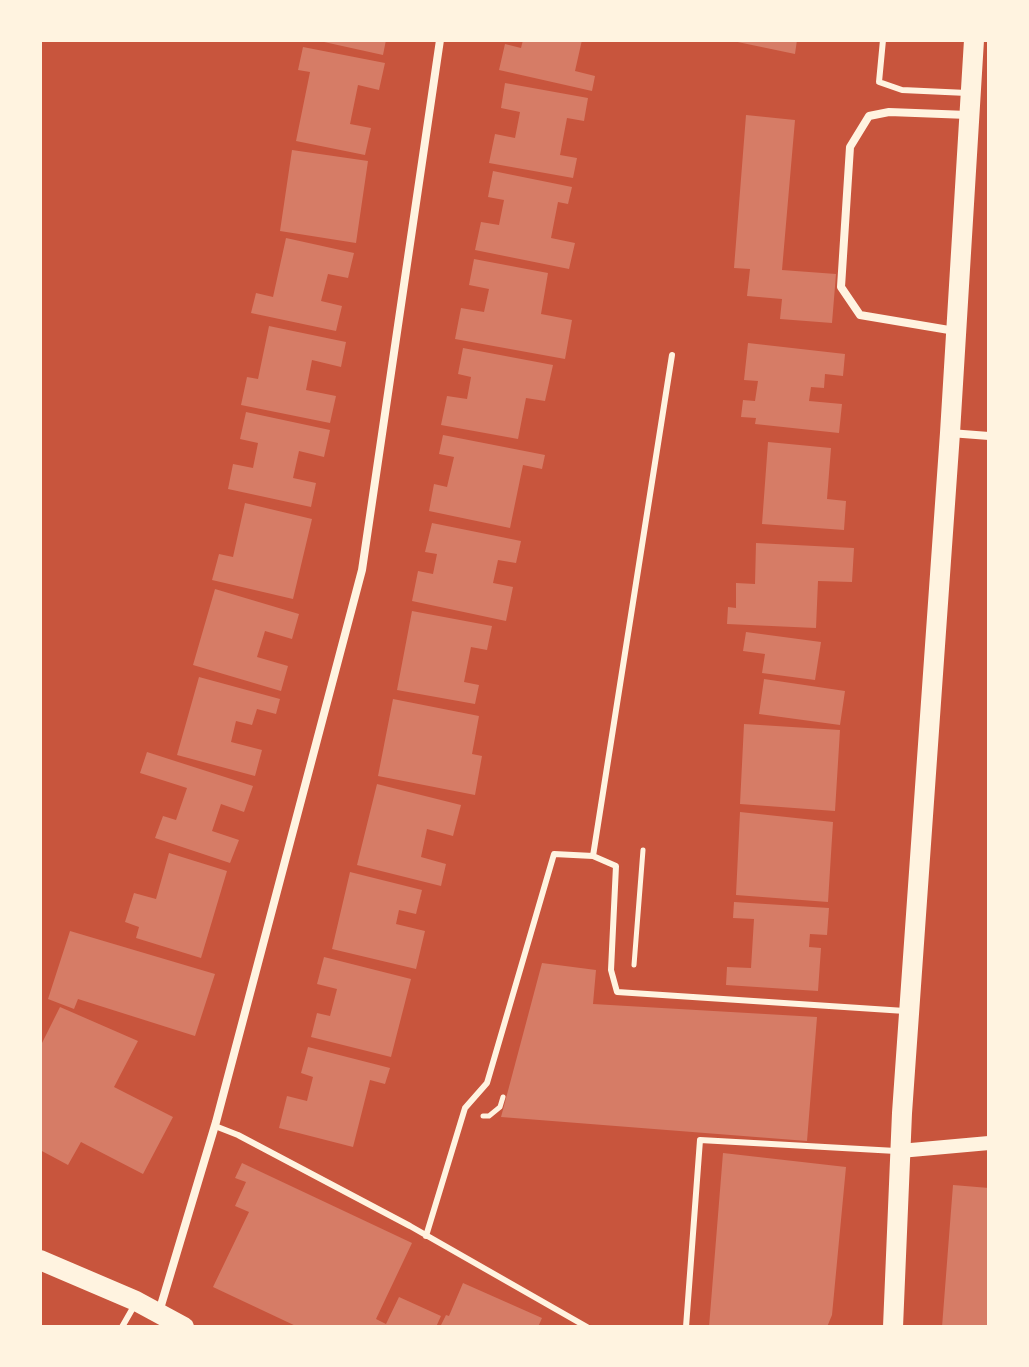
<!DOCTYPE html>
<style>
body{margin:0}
#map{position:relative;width:1029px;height:1367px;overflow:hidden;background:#c8553d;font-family:"Golos Text",sans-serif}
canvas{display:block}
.frame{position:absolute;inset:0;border:42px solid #fff3e0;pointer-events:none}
</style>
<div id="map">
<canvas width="1029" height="1367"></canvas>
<div class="frame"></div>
</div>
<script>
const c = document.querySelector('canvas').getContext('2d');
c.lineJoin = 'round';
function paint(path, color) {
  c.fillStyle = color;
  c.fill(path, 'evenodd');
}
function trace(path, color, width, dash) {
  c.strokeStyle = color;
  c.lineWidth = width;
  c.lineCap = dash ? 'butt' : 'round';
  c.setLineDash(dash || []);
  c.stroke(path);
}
const building = new Path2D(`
 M315,40H386L383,55Z
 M523,40H582L575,71L595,76L592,91L499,70L505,44L521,48Z
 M728,40H797L795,54Z
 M303,47L385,63L379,90L358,85L350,124L371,128L365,155L296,141L310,72L298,70Z
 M505,83L588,98L584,121L567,118L560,155L577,158L573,178L489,163L495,134L515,138L520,112L501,108Z
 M746,115L795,120L782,270L836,274L832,323L780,319L782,299L747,296L750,269L734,268Z
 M292,150L368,161L356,243L280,231Z
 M493,171L572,187L568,204L558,202L551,238L575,243L569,269L475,250L481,222L499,225L504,200L488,197Z
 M286,238L354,253L348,278L328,274L321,301L342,306L336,331L251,313L256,293L273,297Z
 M474,259L548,273L541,314L572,320L565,359L455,339L461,308L484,312L489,289L469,285Z
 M269,326L346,342L341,367L312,360L306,390L336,396L330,423L241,405L247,377L258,379Z
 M748,343L845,354L843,376L825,374L824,388L811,387L809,401L842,404L839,433L755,424L756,418L741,417L743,400L755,401L758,381L744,380Z
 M463,348L553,365L545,401L526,398L518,439L441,425L447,396L467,399L471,377L458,374Z
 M246,412L330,430L324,457L299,451L293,478L316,483L311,507L228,489L233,464L253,468L258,443L240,439Z
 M443,435L545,455L542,469L523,465L510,528L429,511L434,484L447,487L454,457L439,454Z
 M768,442L831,448L827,499L846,501L844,530L762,524Z
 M245,503L312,519L293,599L212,580L219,554L233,557Z
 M432,523L521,541L516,563L498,560L493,583L513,587L506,621L412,601L418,571L433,574L437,554L425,552Z
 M756,543L854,548L852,582L818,581L816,628L727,624L728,607L736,608V583L755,584Z
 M215,589L299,614L292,639L265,631L257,657L288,666L281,691L193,665Z
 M412,611L492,626L487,650L471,647L464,682L479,685L475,704L397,690Z
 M746,632L821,642L815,680L762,673L765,654L743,651Z
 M199,677L280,699L276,714L257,709L252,725L236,721L231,742L262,750L255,776L177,755Z
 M764,679L845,691L840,725L759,714Z
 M393,699L479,716L472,754L482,756L475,795L378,776Z
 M744,724L840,730L835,811L740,804Z
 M147,752L253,786L244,812L221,804L212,831L239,840L230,863L155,838L163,816L176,820L187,788L140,773Z
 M377,784L461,805L453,836L427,829L421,857L446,864L441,886L357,865Z
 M740,812L833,822L828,902L736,895Z
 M169,853L227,871L201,958L136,938L139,927L125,922L134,893L156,899Z
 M350,872L422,890L416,914L399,910L396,924L425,931L416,969L332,949Z
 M734,902L829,908L827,935L810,934L809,947L821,948L818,991L726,985L727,967L751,968L754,919L733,918Z
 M70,931L215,974L195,1036L78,999L74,1009L48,999Z
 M324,957L411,979L391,1057L311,1037L317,1013L330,1016L337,989L317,984Z
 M542,963L596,970L593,1004L817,1017L807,1141L501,1117Z
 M60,1007L138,1041L114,1087L173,1117L143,1174L81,1142L68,1165L40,1150V1047Z
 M308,1047L390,1068L385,1084L370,1080L353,1147L279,1128L287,1096L307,1101L313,1077L301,1073Z
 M723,1153L846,1167L832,1315L827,1327H709Z
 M242,1163L412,1243L376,1319L386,1324L399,1297L441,1316L436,1327H298L213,1287L249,1212L235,1206L246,1182L235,1178Z
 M953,1185L989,1188V1327H942Z
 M463,1283L542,1318L538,1327H440L446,1315L449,1316Z`);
const path = new Path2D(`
 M634,965L643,850
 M483,1116H489L500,1107L503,1097`);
const service = new Path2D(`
 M883,40L879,82L902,90L967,93
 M593,856L672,355
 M215,1126L238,1135L410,1226L587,1327
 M426,1236L465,1108L487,1083L554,854L593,856L616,866L611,970L617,992L905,1011
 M122,1327L134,1306
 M686,1327L700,1140L896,1151`);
const minor = new Path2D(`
 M955,331L860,315L841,287L850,147L869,116L889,112L968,115
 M950,433L989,436
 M159,1312L216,1122L362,570L440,40`);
const tertiary = new Path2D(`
 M900,1151L989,1143`);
const primary = new Path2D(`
 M40,1260L136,1301L184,1327
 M893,1327L902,1113L950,433L974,40`);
paint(building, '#d67c66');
trace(path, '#fff3e0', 5);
trace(service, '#fff3e0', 6);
trace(minor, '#fff3e0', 8);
trace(tertiary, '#fff3e0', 14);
trace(primary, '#fff3e0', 20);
</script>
